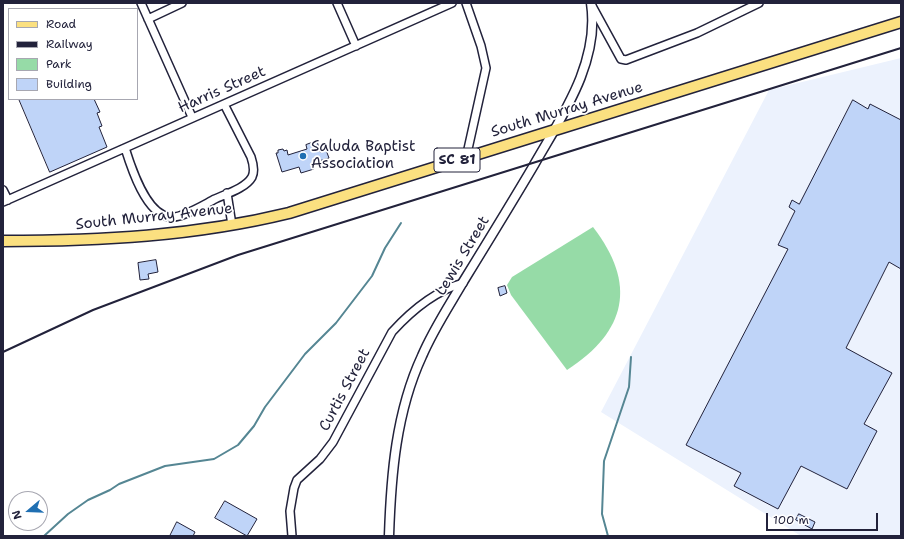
<!DOCTYPE html>
<style>
body{margin:0}
#map{position:relative;width:904px;height:539px;overflow:hidden;background:#fff;font-family:"Shantell Sans",sans-serif}
canvas{display:block}
.frame{position:absolute;inset:0;border:4px solid #22223b;pointer-events:none}
.legend{position:absolute;left:8px;top:8px;width:130px;height:92px;box-sizing:border-box;background:#fff;border:1px solid #a7a7b1;margin:0;padding:5px 7px;list-style:none;font-size:12px;color:#22223b}
.legend li{display:flex;align-items:center;gap:8px;height:20px}
.legend b{width:20px;border:1px solid #a7a7b1}
.north{position:absolute;left:8px;top:491px;width:40px;height:40px;box-sizing:border-box;background:#fff;border:1px solid #a7a7b1;border-radius:50%;rotate:251deg;font-size:11px;font-weight:700;line-height:16px;text-align:center;color:#22223b}
.north::after{content:'';display:block;margin:auto;width:14px;height:18px;background:#1f6fb2;clip-path:polygon(50% 0,100% 100%,50% 72%,0 100%)}
.scale{position:absolute;left:766px;top:513px;width:112px;height:18px;box-sizing:border-box;border:2px solid #22223b;border-top:0;padding-left:5px;font-size:12px;line-height:14px;white-space:nowrap;color:#22223b;-webkit-text-stroke:3px #fff;paint-order:stroke}
</style>
<div id="map">
<canvas width="904" height="539"></canvas>
<div class="frame"></div>
<ul class="legend">
<li><b style="height:5px;background:#fbe080"></b>Road</li>
<li><b style="height:5px;background:#22223b"></b>Railway</li>
<li><b style="height:11px;background:#96dba7"></b>Park</li>
<li><b style="height:11px;background:#bfd4f8"></b>Building</li>
</ul>
<div class="north">N</div>
<div class="scale">100 m</div>
</div>
<script>
const c = document.querySelector('canvas').getContext('2d');
c.lineJoin = 'round';
function paint(path, color) {
  c.fillStyle = color;
  c.fill(path, 'evenodd');
}
function trace(path, color, width, dash) {
  c.strokeStyle = color;
  c.lineWidth = width;
  c.lineCap = dash ? 'butt' : 'round';
  c.setLineDash(dash || []);
  c.stroke(path);
}
function drawText(font, color, halo, rows, align = 'center') {
  c.font = font + ' "Shantell Sans",sans-serif';
  c.lineWidth = 3.5;
  c.setLineDash([]);
  c.textBaseline = 'middle';
  c.strokeStyle = halo;
  c.fillStyle = color;
  for (const [text, x, y, turn = 0] of rows) {
    c.save();
    c.translate(x, y);
    c.rotate((+turn || 0) * Math.PI / 180);
    c.textAlign = isNaN(turn) ? turn : align;
    if (halo) c.strokeText(text, 0, 0);
    c.fillText(text, 0, 0);
    c.restore();
  }
}
const built = new Path2D(`
 M901,58V536H801L601,412L769,90Z`);
const green = new Path2D(`
 M593,227C637,284 627,331 567,370L511,295L507,285L512,277Z`);
const stream = new Path2D(`
 M44,536L68,514L88,500L110,490L119,484L165,466L214,459L238,445L254,426L265,407L305,354L336,323L372,276L385,248L401,223
 M608,536L602,514L604,461L629,387L631,357`);
const building = new Path2D(`
 M19,99H94L100,112L97,113L102,126L99,127L107,147L50,172Z
 M853,100L868,109L870,104L901,120V269L889,262L846,348L892,373L864,424L877,431L847,489L801,466L778,509L734,486L741,473L686,445L788,249L778,245L795,211L789,207L792,200L799,204Z
 M317,141L320,152L326,150L329,158L312,163L314,169L301,173L299,167L282,172L276,153H278V150L283,149L284,151L287,150L288,155L307,149L306,145Z
 M156,260L158,272L148,274L149,279L140,280L138,263Z
 M505,286L507,293L500,296L498,288Z
 M225,501L257,519L247,536L215,518Z
 M799,514L815,522L812,529L796,520Z
 M177,522L195,532L193,536H170Z`);
const minor = new Path2D(`
 M141,3L192,117
 M337,3L356,46
 M592,6L621,59L626,60L697,33L759,3
 M148,19L182,3
 M125,148C131,167 146,215 170,217C181,219 205,204 215,199C226,194 246,188 252,177C255,171 253,163 251,157L224,104
 M466,158L486,68L481,46L466,3
 M3,190L8,200
 M227,193L232,225
 M3,202L452,3
 M292,536L290,511L294,488L297,480L320,459L333,442L392,332C412,310 435,291 463,283`);
const tertiary = new Path2D(`
 M389,536C391,475 396,412 422,356C433,330 449,306 463,282C487,243 511,204 534,165C562,116 600,62 591,3`);
const primary = new Path2D(`
 M3,241C100,241 195,236 289,213L901,22`);
const rail = new Path2D(`
 M3,352L93,310L238,255L901,48`);
const markers = [
 [303,156,4,"#1f6fb2"]
];
const shields = [
 [457,160,46]
];
const shieldNames = [
 ["SC 81",457,160]
];
const streetNames = [
 ["Harris Street",222,90,-24],
 ["South Murray Avenue",567,110,-17],
 ["South Murray Avenue",154,217,-6],
 ["Lewis Street",463,256,-59],
 ["Curtis Street",345,390,-62]
];
const poiNames = [
 ["Saluda Baptist",311,147],
 ["Association",311,164]
];
paint(built, '#ecf2fd');
paint(green, '#96dba7');
trace(stream, '#558693', 2);
paint(building, '#bfd4f8');
trace(building, '#22223b', 1);
trace(minor, '#22223b', 10);
trace(tertiary, '#22223b', 11);
trace(primary, '#22223b', 13);
trace(minor, '#fff', 7);
trace(tertiary, '#fff', 8);
trace(primary, '#fbe080', 10);
trace(rail, '#22223b', 2);
for (const [x, y, r, color] of markers) {
  const dot = new Path2D();
  dot.arc(x, y, r, 0, 2 * Math.PI);
  c.fillStyle = color;
  c.fill(dot);
  trace(dot, '#fff', 1.5);
}
for (const [x, y, w] of shields) {
  const box = new Path2D();
  box.roundRect(x - w / 2, y - 12, w, 24, 3);
  c.fillStyle = '#fff';
  c.fill(box);
  trace(box, '#22223b', 1);
}
drawText('bold 14px', '#22223b', null, shieldNames);
drawText('15px', '#22223b', '#fff', streetNames);
drawText('15px', '#22223b', '#fff', poiNames, 'left');
</script>
